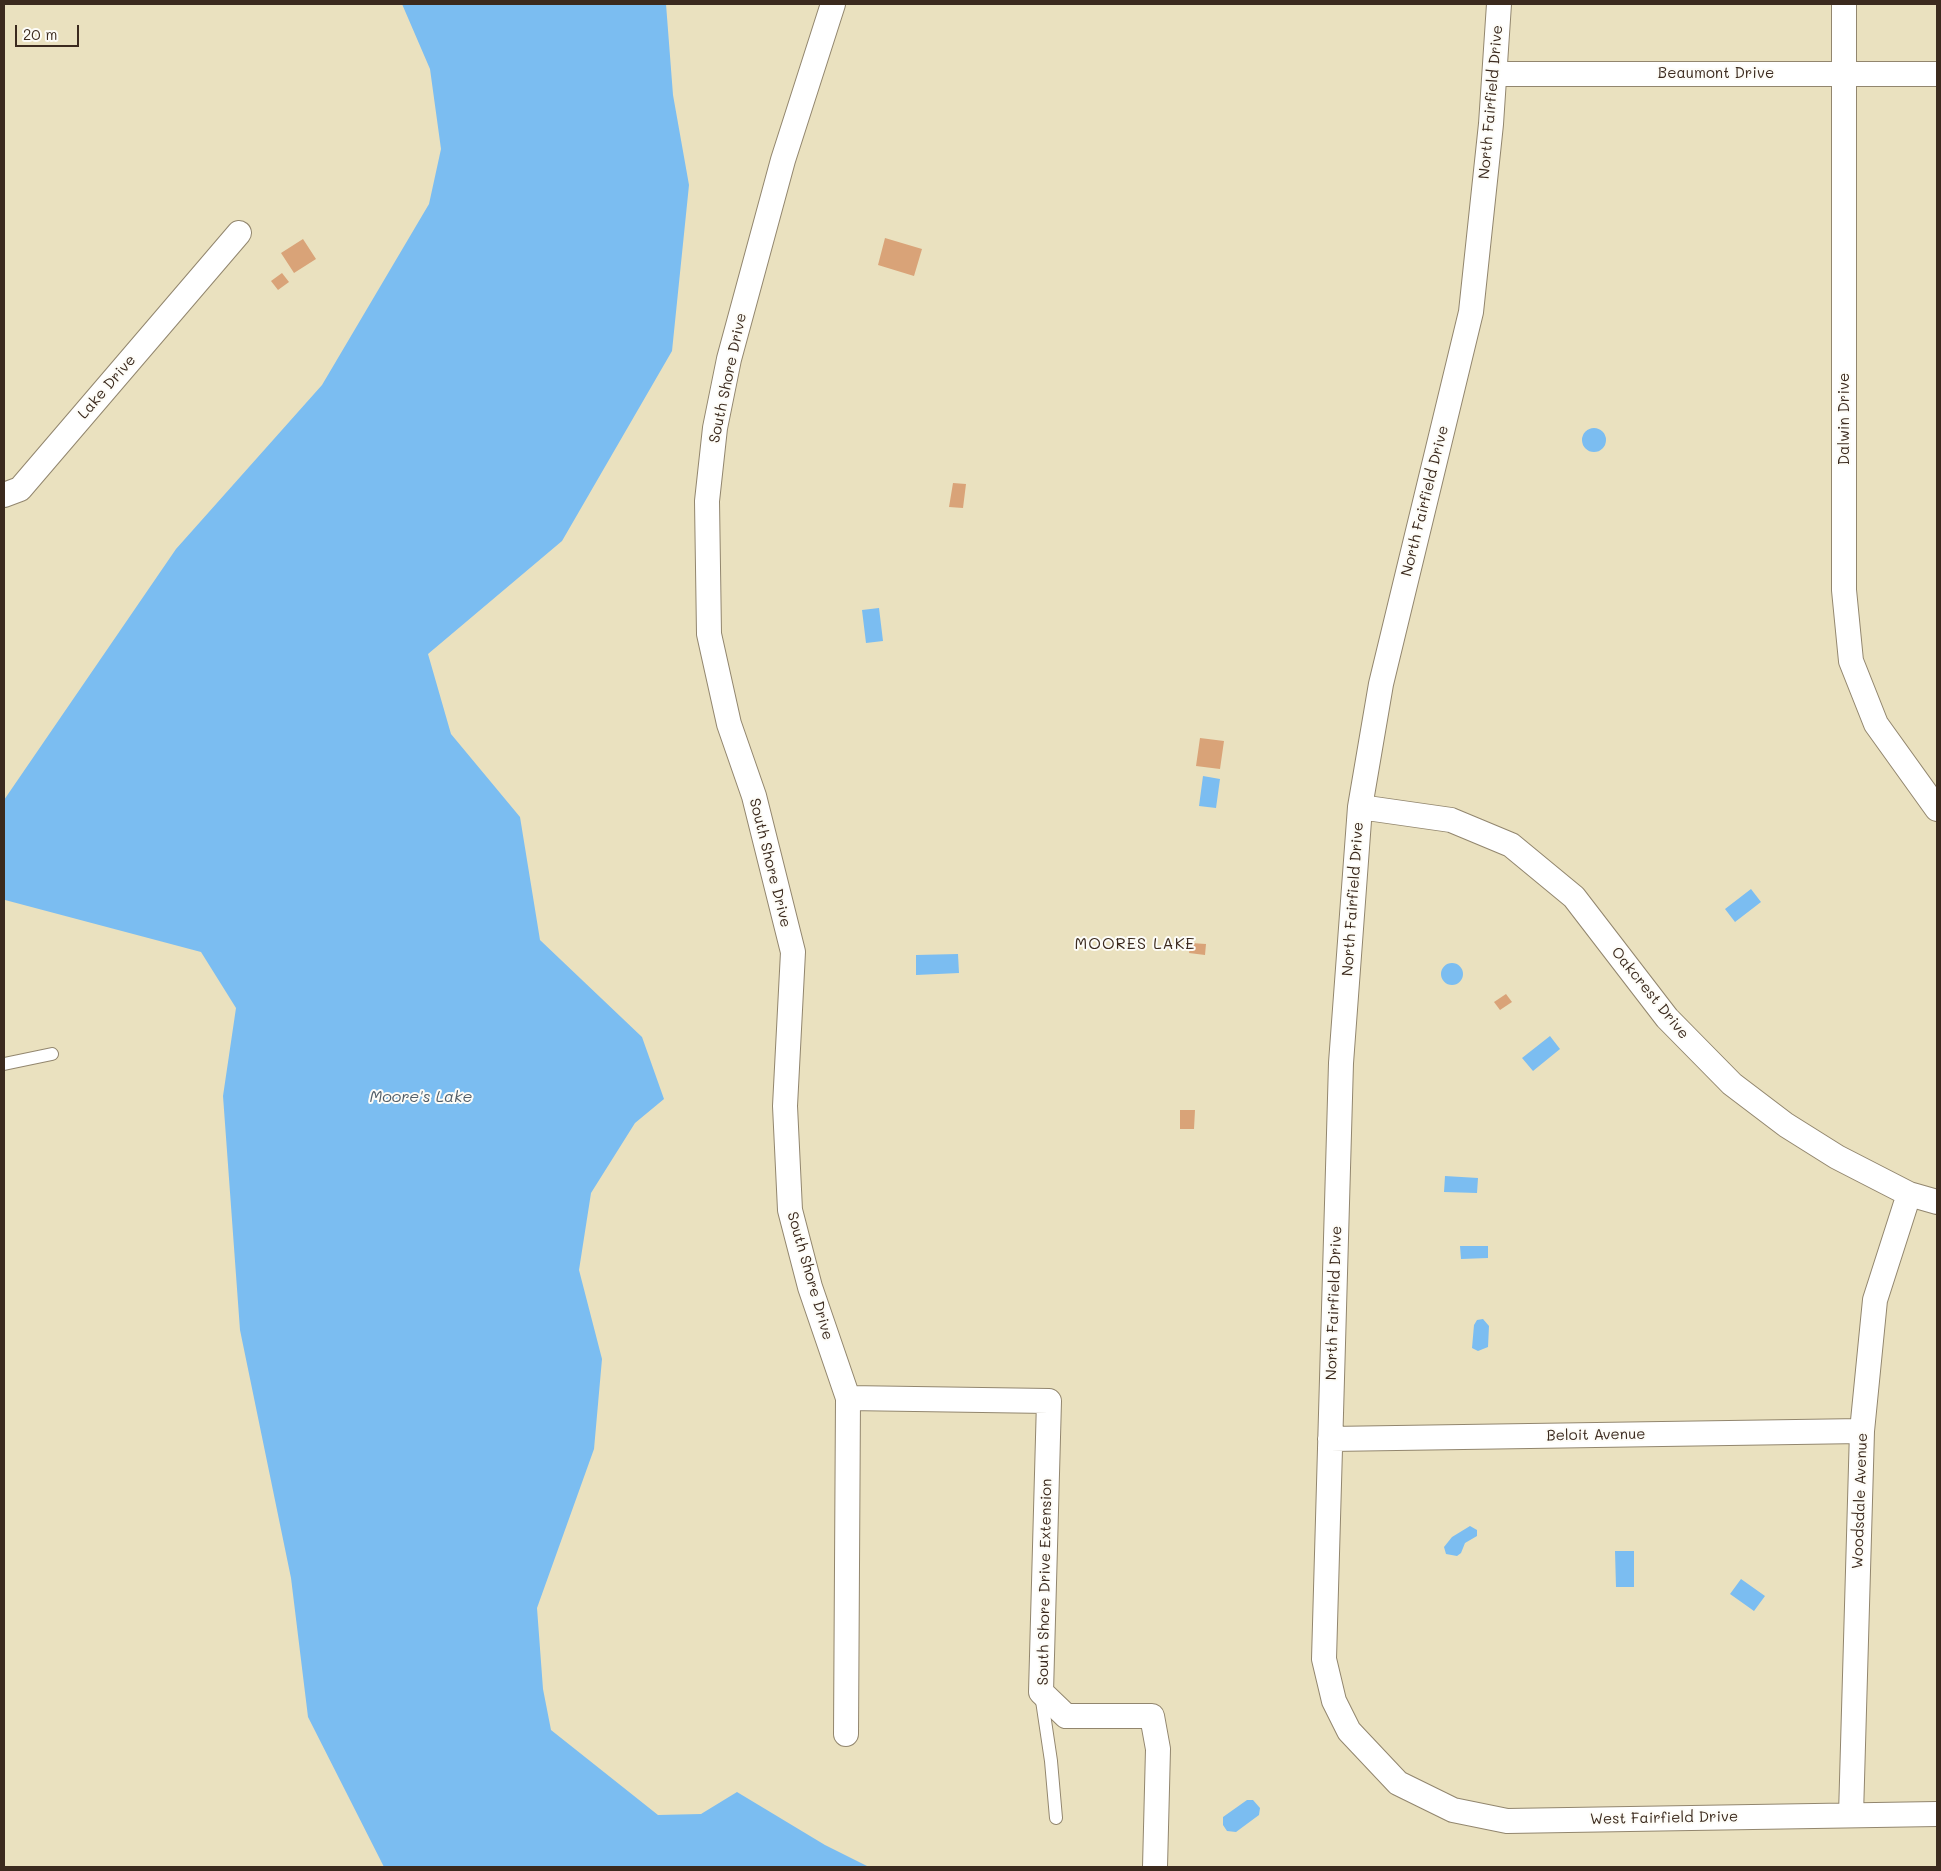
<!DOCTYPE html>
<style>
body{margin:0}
#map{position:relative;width:1941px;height:1871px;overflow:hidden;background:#eae1bf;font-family:Mali,sans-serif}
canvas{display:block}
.frame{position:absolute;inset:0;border:5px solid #3b2a1e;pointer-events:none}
.scale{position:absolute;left:15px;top:25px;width:64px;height:22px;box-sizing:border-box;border:2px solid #3b2a1e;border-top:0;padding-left:6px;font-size:15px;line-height:18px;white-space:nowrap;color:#3b2a1e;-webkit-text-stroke:4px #fdfcf7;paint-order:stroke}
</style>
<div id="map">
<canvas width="1941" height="1871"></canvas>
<div class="frame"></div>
<div class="scale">20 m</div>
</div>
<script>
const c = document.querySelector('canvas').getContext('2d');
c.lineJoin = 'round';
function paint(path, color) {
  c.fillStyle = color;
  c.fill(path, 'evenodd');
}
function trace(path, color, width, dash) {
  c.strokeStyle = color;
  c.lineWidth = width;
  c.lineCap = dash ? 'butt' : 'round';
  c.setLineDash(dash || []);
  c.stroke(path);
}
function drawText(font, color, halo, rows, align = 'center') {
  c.font = font + ' Mali,sans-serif';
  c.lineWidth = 4;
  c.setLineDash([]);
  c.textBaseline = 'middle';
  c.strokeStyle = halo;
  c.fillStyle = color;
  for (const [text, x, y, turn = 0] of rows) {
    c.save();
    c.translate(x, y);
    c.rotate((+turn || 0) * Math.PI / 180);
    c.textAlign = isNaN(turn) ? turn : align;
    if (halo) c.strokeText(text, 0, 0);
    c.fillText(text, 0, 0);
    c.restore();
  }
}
const water = new Path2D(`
 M402,4H666L673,95L689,185L672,351L562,541L428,654L451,734L520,817L540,940L642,1037L664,1099L635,1123L591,1193L579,1270L602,1359L594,1449L537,1608L543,1689L551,1730L658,1815L701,1814L737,1792L825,1845L869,1867H384L308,1717L291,1578L240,1330L223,1096L236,1008L201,952L5,900L4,800L176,549L322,385L429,204L441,149L430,69Z
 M1582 440a12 12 0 1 1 24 0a12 12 0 1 1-24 0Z
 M879,608L883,641L866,643L862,610Z
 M1203,776L1220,779L1216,808L1199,806Z
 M1751,889L1761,902L1735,922L1725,909Z
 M958,954L959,973L916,975V955Z
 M1441 974a11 11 0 1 1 22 0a11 11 0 1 1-22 0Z
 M1550,1036L1560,1049L1533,1071L1522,1058Z
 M1445,1176L1478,1178L1477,1193L1444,1192Z
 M1460,1246H1488V1258L1461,1259Z
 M1483,1319L1489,1326L1488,1347L1478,1351L1472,1348L1474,1325L1477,1320Z
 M1470,1526L1477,1530V1536L1465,1543L1461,1553L1457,1556L1446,1554L1444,1547L1452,1537Z
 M1615,1551H1634V1587H1616Z
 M1741,1579L1765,1596L1754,1611L1730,1594Z
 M1247,1800H1253L1260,1808L1259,1815L1236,1832L1227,1831L1223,1825V1817Z`);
const building = new Path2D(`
 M885,238L922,249L914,276L878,265Z
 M303,239L316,259L294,273L281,253Z
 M282,273L289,282L278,290L271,281Z
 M953,483L966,484L963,508L949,507Z
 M1200,738L1224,741L1220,769L1196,766Z
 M1191,943L1206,944L1205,955L1189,953Z
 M1506,994L1512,1002L1500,1010L1494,1002Z
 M1180,1110H1195L1194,1129H1180Z`);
const lane = new Path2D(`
 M4,1064L52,1054
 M1041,1694L1051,1761L1056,1818`);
const street = new Path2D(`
 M833,4L783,160L729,359L715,428L707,501L709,634L729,724L754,796L793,952L785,1106L790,1210L810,1287L848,1398L846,1734
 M1499,4L1491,124L1471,312L1381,684L1360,807L1341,1063L1324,1659L1334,1701L1349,1731L1398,1783L1453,1810L1507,1821L1937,1814
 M1844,4V590L1851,661L1876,724L1937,809
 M1495,74H1937
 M4,495L20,489L239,233
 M1360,807L1451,820L1511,845L1574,897L1667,1018L1732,1084L1786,1125L1837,1157L1909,1194L1937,1202
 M848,1398L1049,1401L1041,1692L1066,1716H1152L1158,1749L1155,1867
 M1330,1439L1862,1431
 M1851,1815L1862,1431L1875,1300L1909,1194`);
const streetNames = [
 ["Beaumont Drive",1716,73],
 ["North Fairfield Drive",1491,102,-85],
 ["South Shore Drive",728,378,-78],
 ["Lake Drive",107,387,-49],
 ["Dalwin Drive",1844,419,-90],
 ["North Fairfield Drive",1425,501,-76],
 ["South Shore Drive",770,863,76],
 ["North Fairfield Drive",1353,899,-86],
 ["Oakcrest Drive",1650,993,51],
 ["South Shore Drive",810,1276,74],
 ["North Fairfield Drive",1334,1303,-88],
 ["Beloit Avenue",1596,1435,-1],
 ["Woodsdale Avenue",1860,1501,-88],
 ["South Shore Drive Extension",1045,1582,-89],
 ["West Fairfield Drive",1664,1818,-1]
];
const neighbourhoodNames = [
 ["MOORES LAKE",1135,944]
];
const waterNames = [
 ["Moore's Lake",421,1097]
];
paint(water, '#7bbdf1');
paint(building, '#d9a378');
trace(lane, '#92866e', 14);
trace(street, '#92866e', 26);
trace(lane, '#fff', 12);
trace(street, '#fff', 24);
drawText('15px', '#3b2a1e', '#fdfcf7', streetNames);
c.letterSpacing = '1px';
drawText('16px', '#3b2a1e', '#fdfcf7', neighbourhoodNames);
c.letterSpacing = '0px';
drawText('italic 16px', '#515d68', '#fdfcf7', waterNames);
</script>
